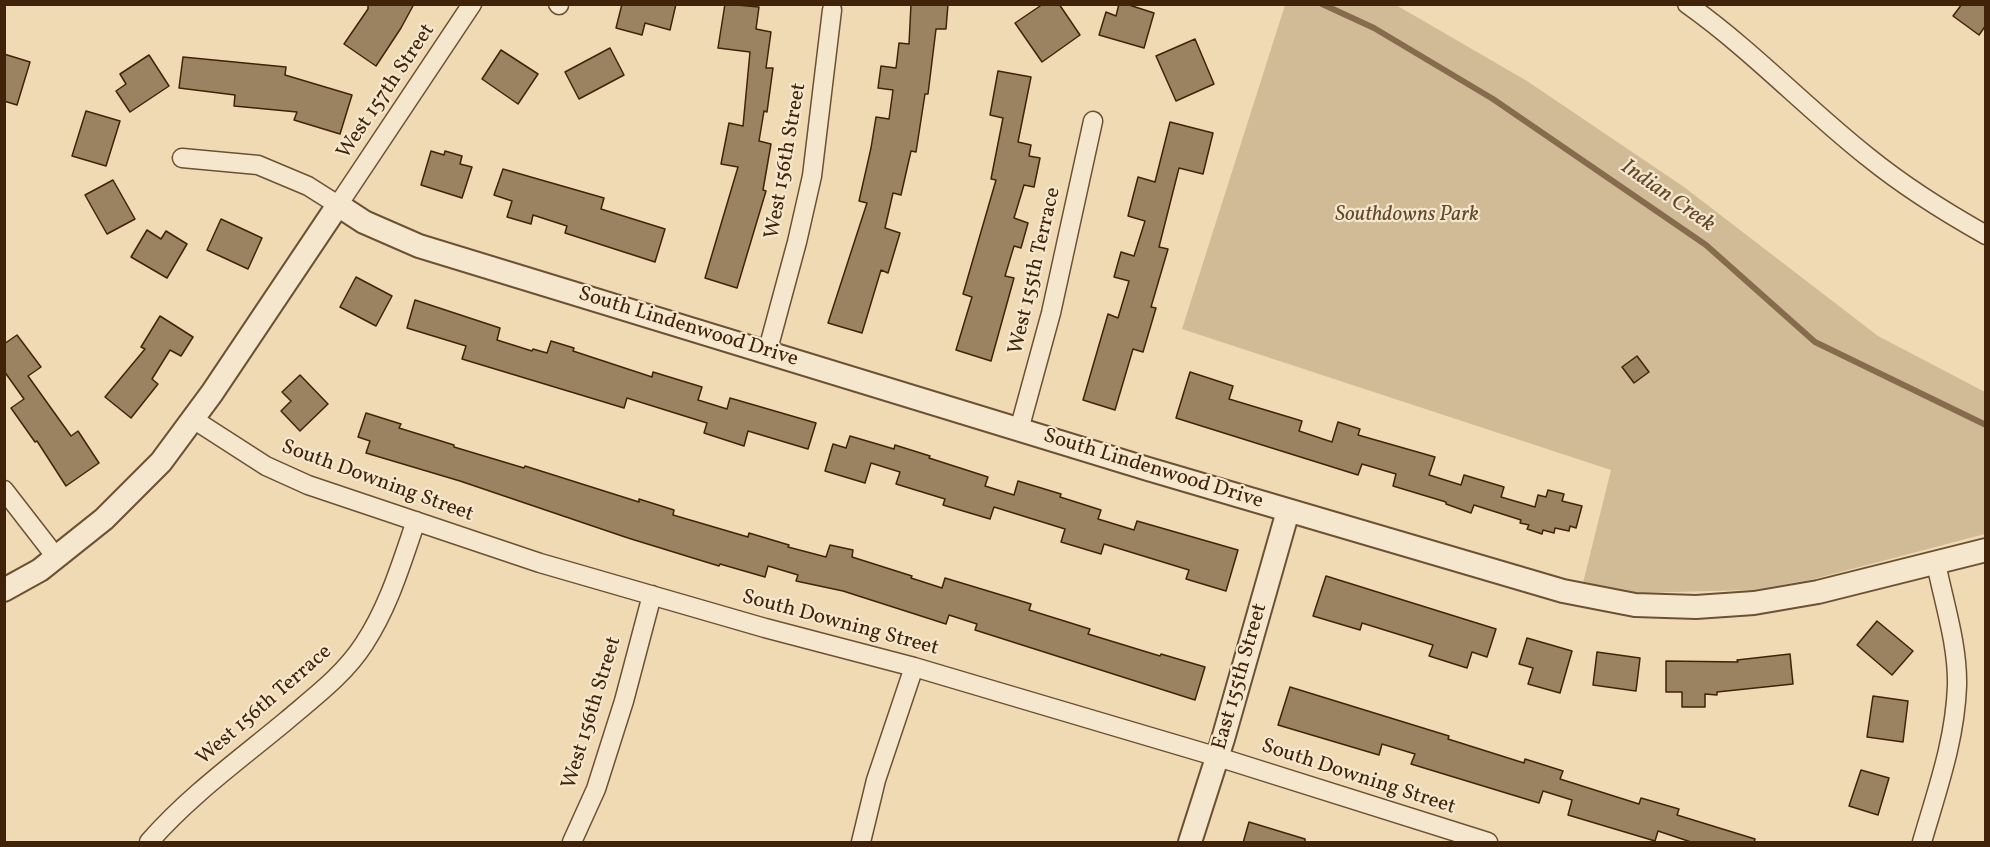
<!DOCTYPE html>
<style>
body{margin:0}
#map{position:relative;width:1990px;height:847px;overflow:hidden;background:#efdab3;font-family:Vollkorn,serif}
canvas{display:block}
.frame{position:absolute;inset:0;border:6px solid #402308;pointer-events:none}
</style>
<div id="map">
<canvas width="1990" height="847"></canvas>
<div class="frame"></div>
</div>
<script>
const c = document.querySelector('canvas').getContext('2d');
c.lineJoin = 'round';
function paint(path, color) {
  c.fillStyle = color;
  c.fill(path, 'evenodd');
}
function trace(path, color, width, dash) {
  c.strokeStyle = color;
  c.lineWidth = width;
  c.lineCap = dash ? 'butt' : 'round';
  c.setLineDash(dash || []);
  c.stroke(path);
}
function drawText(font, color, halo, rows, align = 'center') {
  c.font = font + ' Vollkorn,serif';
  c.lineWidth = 4.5;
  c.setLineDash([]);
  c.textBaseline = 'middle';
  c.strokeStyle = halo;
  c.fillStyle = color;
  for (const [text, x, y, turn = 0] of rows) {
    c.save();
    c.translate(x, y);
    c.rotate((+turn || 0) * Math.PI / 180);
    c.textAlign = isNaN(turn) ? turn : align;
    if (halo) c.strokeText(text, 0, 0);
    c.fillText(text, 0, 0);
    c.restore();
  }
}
const green = new Path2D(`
 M1285,5H1396L1527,81L1684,187L1878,336L1985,392V534L1810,580L1752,590L1634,593L1583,583L1611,470L1182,329Z`);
const stream = new Path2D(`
 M1322,4L1374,28L1493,99L1706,245L1815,342L1986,425`);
const building = new Path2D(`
 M368,4H414L401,28L376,66L344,44L368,9Z
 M622,4H676L670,30L645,23L642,35L616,28Z
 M725,4L759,7L756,29L771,32L766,68H773L767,112L764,111L759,141L771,144L763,190L766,191L737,288L705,278L738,167L721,164L729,123L743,126L750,52L718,48Z
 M911,4H948L946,29H936L928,94H925L916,152L911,151L901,195L893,193L885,228L900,233L888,273L881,270L862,333L828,323L867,203L859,201L871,148L876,117L889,119L893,90L878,88L881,66L896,68L899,43L909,44Z
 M1043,4H1059L1080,35L1042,62L1015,23Z
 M1119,4H1126L1154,13L1144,48L1099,35L1106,12L1116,16Z
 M1962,4H1986V25L1979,35L1953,16Z
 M1195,39L1214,84L1176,101L1156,56Z
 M610,48L624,75L579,99L565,72Z
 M501,50L538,74L518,104L482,79Z
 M4,54L30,62L17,105L4,101Z
 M149,55L169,86L130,112L116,91L126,84L120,74Z
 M183,57L286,67L285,75L352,95L340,134L294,120L297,112L234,106L235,95L179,88Z
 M998,71L1031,77L1018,142L1031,145L1029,156L1040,158L1034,187L1024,185L1014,218L1028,223L1021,248L1014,246L1005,276L1014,278L991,361L956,350L972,297L963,294L996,180L991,179L1003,118L990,115Z
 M86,111L120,121L106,166L72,156Z
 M1170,122L1213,133L1203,174L1179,168L1159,247L1168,249L1151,307L1156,308L1143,352L1133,349L1115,410L1083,400L1108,314L1118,318L1129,281L1114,277L1121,252L1134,256L1145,221L1128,216L1138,177L1155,182Z
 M431,151L444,155L445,151L462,156L460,164L472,167L462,198L421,185Z
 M503,169L604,198L601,209L665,229L655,262L565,233L567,226L533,215L531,224L507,217L512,201L494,195Z
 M113,180L135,219L107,234L85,195Z
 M221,219L262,238L248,269L207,250Z
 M147,230L161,239L166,231L187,244L167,278L131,257Z
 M356,277L392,296L376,326L340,307Z
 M415,300L500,328L497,340L532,351L533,349L547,353L551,341L574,348L573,351L652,377L653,372L702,387L698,400L727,409L730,398L816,423L808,449L748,431L744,446L704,433L707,423L627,398L624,408L462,359L466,346L407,328Z
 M160,316L193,337L181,356L170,350L152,379L158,384L131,418L105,397L145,349L141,347Z
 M17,335L41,367L28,376L71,436L78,431L99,463L66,486L37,441L35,442L11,408L24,399L4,371V344Z
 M1637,356L1649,372L1634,383L1622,367Z
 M1190,372L1233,386L1229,399L1302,421L1299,431L1332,442L1338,422L1360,429L1358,435L1435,457L1429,475L1461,485L1464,475L1504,487L1501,497L1535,507L1538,495L1546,497L1548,490L1564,494L1562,501L1582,506L1576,528L1570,526L1569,531L1555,528L1554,533L1543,530L1542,534L1527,529L1529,525L1520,523L1521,520L1474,505L1471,513L1446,504V502L1393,486L1396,474L1362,464L1358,475L1176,418Z
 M300,375L328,404L300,431L281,411L291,401L282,392Z
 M366,413L401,424L399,428L454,445V447L524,468L525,466L639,502V499L674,510L673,515L748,537L749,533L789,545L788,547L826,557L830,545L853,550L852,557L912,576L911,578L942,588L945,578L1031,604L1029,610L1090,629L1088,634L1160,656L1161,654L1205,667L1195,700L975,630L977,624L949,615L946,624L843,591L796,581L798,575L768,566L765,577L720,564L719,566L628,538L460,481L366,453L370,441L358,437Z
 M850,436L894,449L895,445L930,456L929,458L988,477L985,486L1014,495L1018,481L1061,494L1060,497L1101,510L1098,519L1134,530L1137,521L1238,550L1226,591L1186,579L1189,570L1104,544L1101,554L1061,542L1065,529L994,507L990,519L943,505L945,499L896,484L900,472L871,463L865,483L825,471L833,444L846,448Z
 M1326,576L1496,629L1487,657L1472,652L1467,668L1429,656L1433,645L1362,623L1360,630L1313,616Z
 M1877,621L1913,651L1892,675L1857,645Z
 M1527,638L1572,651L1560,693L1528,684L1533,668L1519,664Z
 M1597,652L1640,658L1636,691L1593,685Z
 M1790,654L1793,684L1717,692V695L1705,694V707H1682V692H1666V661L1738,662L1737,660Z
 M1290,687L1449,736L1448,739L1524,763L1525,759L1563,771L1560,779L1639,804L1641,798L1679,809L1677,815L1755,839L1754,843H1694L1658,831L1655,841L1568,815L1572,800L1543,791L1539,803L1411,764L1415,754L1382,744L1379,755L1278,725Z
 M1873,696L1908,701L1903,742L1867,737Z
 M1861,770L1889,778L1878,815L1849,806Z
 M1249,822L1305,839V843H1243Z`);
const minor = new Path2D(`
 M558,4L559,5
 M1687,4C1752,50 1806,108 1868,157C1905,187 1945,212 1986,235
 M182,158L258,165L308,186L338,205L472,4
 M767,353L797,242L812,176L832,10
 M193,419L266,466L308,485L540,563L765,628L914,667L1218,757L1488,842
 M1019,430L1051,313L1093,121
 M4,490L56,557
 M149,842C189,796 239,760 286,721C314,697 344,675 364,644C389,606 401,564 416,521
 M572,842L596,789L624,701L652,595
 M861,842L876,780L914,667
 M1922,842C1937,790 1955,741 1957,686C1958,645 1944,603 1936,563`);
const tertiary = new Path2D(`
 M4,590L40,570L104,519L161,462L212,393L338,205L364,222L419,246L1148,469L1563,591L1635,605L1696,607L1754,603L1818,592L1986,550
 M1190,842L1223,739L1288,511`);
const streetNames = [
 ["West 157th Street",387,92,-56],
 ["West 156th Street",787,161,-80],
 ["West 155th Terrace",1036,271,-77],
 ["South Lindenwood Drive",688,328,17],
 ["South Lindenwood Drive",1153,470,17],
 ["South Downing Street",377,482,20],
 ["South Downing Street",840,624,15],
 ["East 155th Street",1241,677,-74],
 ["West 156th Terrace",265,706,-41],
 ["West 156th Street",593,713,-73],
 ["South Downing Street",1358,778,18]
];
const parkNames = [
 ["Southdowns Park",1407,216]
];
const waterNames = [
 ["Indian Creek",1667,197,35]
];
paint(green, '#d1bb96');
trace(stream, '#866c4c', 6);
paint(building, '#9b8261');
trace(building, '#402308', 1.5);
trace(minor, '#6c5133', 21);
trace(tertiary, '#6c5133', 26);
trace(minor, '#f5e7ce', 18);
trace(tertiary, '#f5e7ce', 22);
drawText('21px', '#402308', '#f5e7ce', streetNames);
drawText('italic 21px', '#64492c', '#f5e7ce', parkNames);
drawText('italic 22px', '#63472a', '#f5e7ce', waterNames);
</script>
